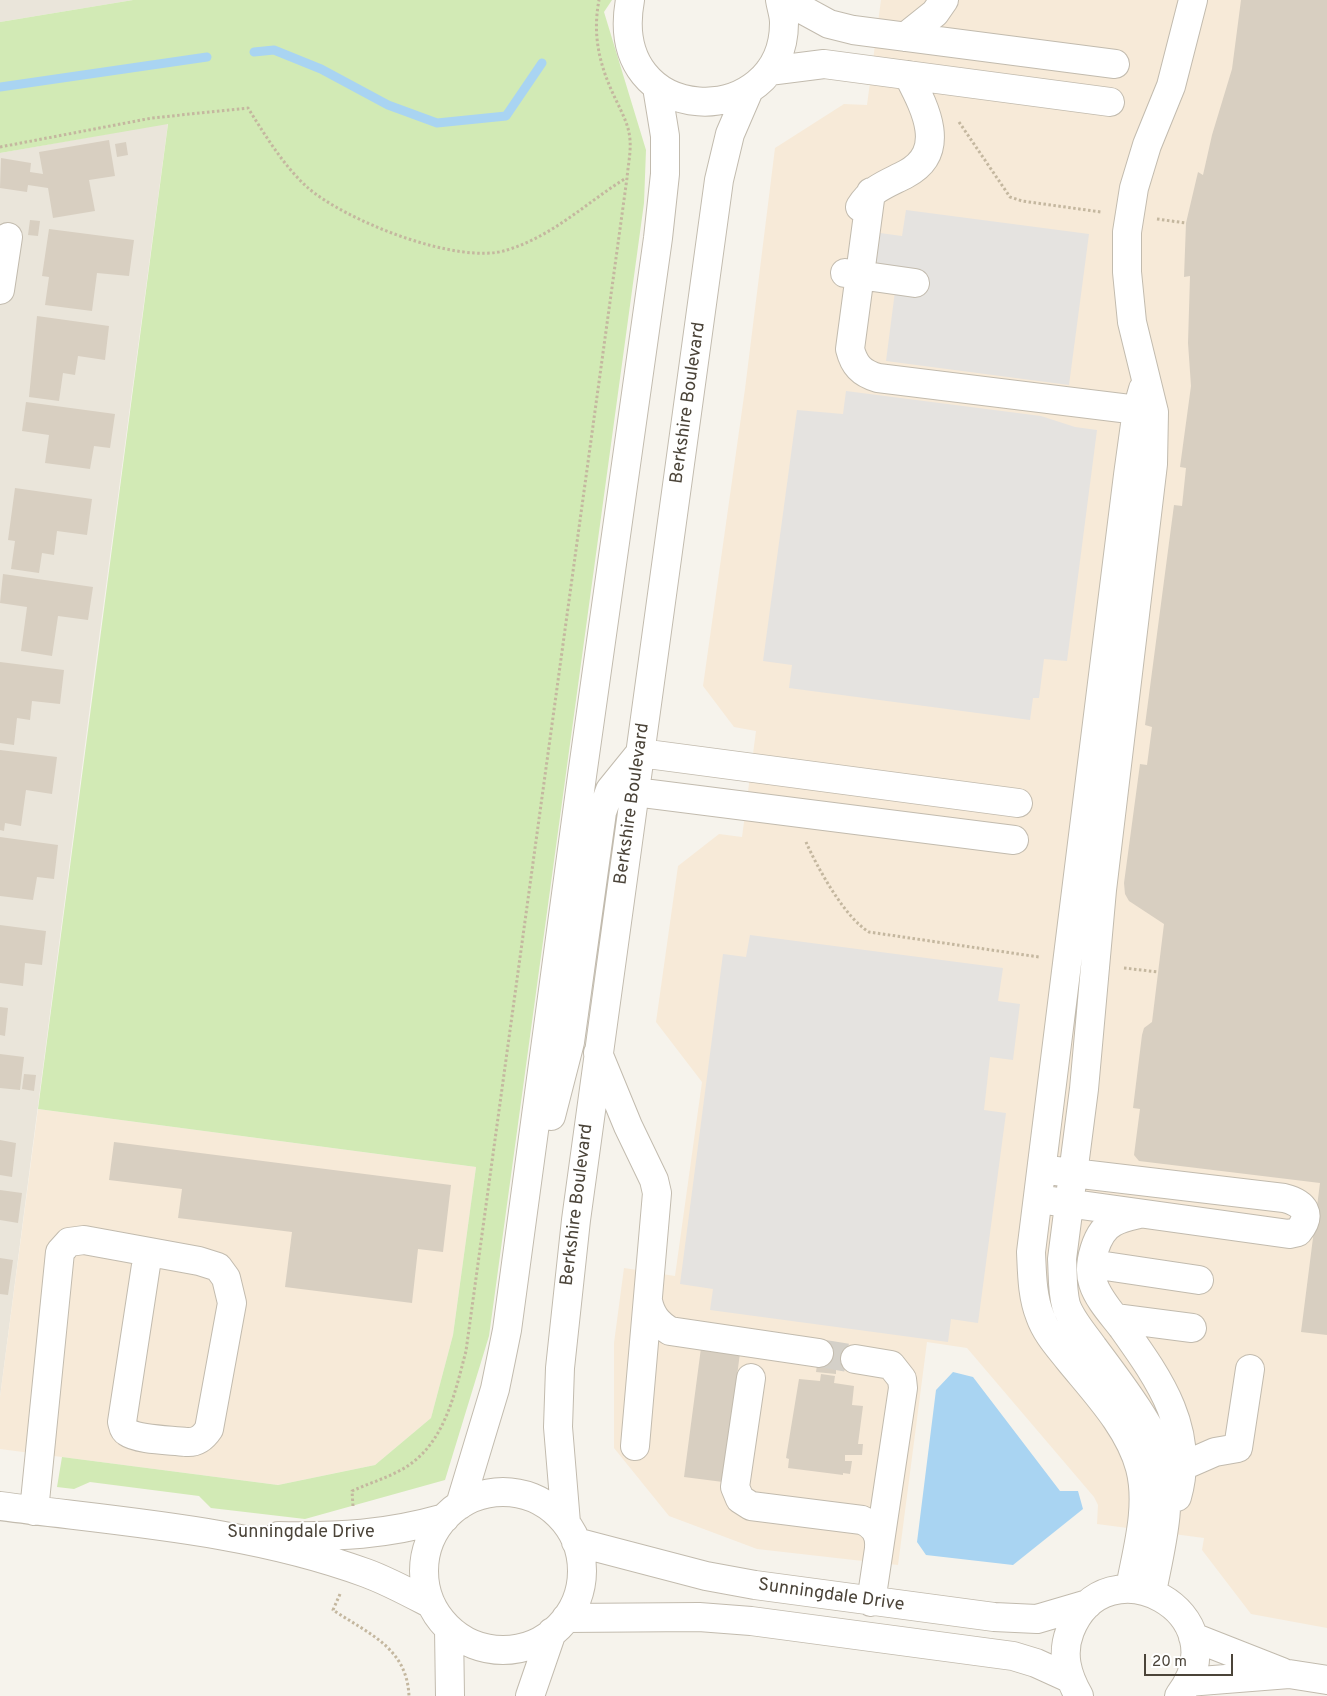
<!DOCTYPE html>
<style>
body{margin:0}
#map{position:relative;width:1327px;height:1696px;overflow:hidden;background:#f6f3ec;font-family:Overpass,sans-serif}
canvas{display:block}
.scale{position:absolute;left:1144px;top:1654px;width:89px;height:22px;box-sizing:border-box;border:2px solid #4b4439;border-top:0;padding-left:6px;font-size:15px;line-height:18px;white-space:nowrap;color:#4b4439;-webkit-text-stroke:4px #fff;paint-order:stroke}
</style>
<div id="map">
<canvas width="1327" height="1696"></canvas>
<div class="scale">20 m</div>
</div>
<script>
const c = document.querySelector('canvas').getContext('2d');
c.lineJoin = 'round';
function paint(path, color) {
  c.fillStyle = color;
  c.fill(path, 'evenodd');
}
function trace(path, color, width, dash) {
  c.strokeStyle = color;
  c.lineWidth = width;
  c.lineCap = dash ? 'butt' : 'round';
  c.setLineDash(dash || []);
  c.stroke(path);
}
function drawText(font, color, halo, rows, align = 'center') {
  c.font = font + ' Overpass,sans-serif';
  c.lineWidth = 4;
  c.setLineDash([]);
  c.textBaseline = 'middle';
  c.strokeStyle = halo;
  c.fillStyle = color;
  for (const [text, x, y, turn = 0] of rows) {
    c.save();
    c.translate(x, y);
    c.rotate((+turn || 0) * Math.PI / 180);
    c.textAlign = isNaN(turn) ? turn : align;
    if (halo) c.strokeText(text, 0, 0);
    c.fillText(text, 0, 0);
    c.restore();
  }
}
const residential = new Path2D(`
 M0,0H133L0,22Z
 M168,123L95,668L0,1397V153Z`);
const commercial = new Path2D(`
 M881,0H1327V1628L1251,1614L1202,1550L1204,1538L1097,1524L1098,1505L1094,1497L967,1348L927,1342L898,1565L757,1549L669,1516L614,1448V1343L624,1268L675,1276L702,1082L656,1022L678,866L719,834L742,837L756,731L734,727L703,686L745,389L775,148L844,104L867,105Z
 M38,1109L476,1167L453,1335L431,1418L375,1465L278,1485L0,1449V1397Z`);
const green = new Path2D(`
 M133,0H612L604,12L646,150L644,203L489,1336L445,1480L305,1519L211,1508L199,1496L90,1482L74,1489L57,1487L62,1457L278,1485L375,1465L431,1418L453,1335L476,1167L38,1109L168,124L0,153V22Z`);
const parking = new Path2D(`
 M906,210L1089,234L1069,385L886,361L898,268L876,265L880,233L902,236Z
 M846,391L1041,416L1075,427L1097,430L1067,661L1044,659L1039,698H1033L1030,720L789,688L792,665L763,661L797,410L843,414Z
 M750,935L1003,968L998,1001L1020,1004L1013,1060L990,1057L984,1110L1006,1113L978,1323L951,1319L948,1342L710,1310L713,1289L680,1284L723,954L746,957Z`);
const water = new Path2D(`
 M953,1372L973,1377L1060,1491H1078L1083,1509L1013,1565L926,1555L917,1542L936,1390Z`);
const stream = new Path2D(`
 M254,52L274,50L321,69L388,105L437,123L506,116L542,63
 M0,87L207,57`);
const building = new Path2D(`
 M1241,0H1327V1335L1301,1332L1320,1183L1139,1161L1134,1155L1140,1109L1133,1108L1142,1035L1144,1028L1152,1022L1164,924L1129,901L1125,894L1124,883L1140,764L1147,765L1152,727L1145,725L1174,505L1182,506L1186,468L1180,467L1191,386L1188,343L1190,276L1184,277L1186,223L1198,172L1203,175L1212,135L1232,69Z
 M109,140L115,176L89,180L95,211L53,218L48,188L28,185L27,192L0,188L1,158L31,163L30,172L43,174L39,152Z
 M126,142L128,155L117,157L115,144Z
 M30,220L40,221L38,236L28,235Z
 M49,229L134,240L129,276L97,273L92,311L45,305L49,277L42,276Z
 M37,316L109,326L105,360L78,356L75,375L63,373L59,401L29,397Z
 M26,402L115,414L110,448L94,446L90,469L45,463L49,435L22,431Z
 M15,488L92,499L87,535L57,531L54,555L42,553L39,573L11,569L15,541L8,540Z
 M3,574L93,587L88,620L58,616L52,656L21,651L27,607L0,603Z
 M0,662L64,670L60,704L32,701L30,720L17,718L14,745L0,743Z
 M0,750L57,757L52,794L26,790L21,826L5,823L4,831L0,830Z
 M0,837L58,845L54,879L37,877L33,900L0,896Z
 M0,925L46,931L42,965L25,963L23,986L0,983Z
 M0,1007L8,1008L5,1036L0,1035Z
 M0,1054L24,1057L20,1090L0,1088Z
 M24,1074L36,1075L34,1091L22,1089Z
 M0,1140L16,1143L12,1177L0,1175Z
 M114,1142L451,1185L443,1252L418,1249L412,1303L285,1287L292,1232L178,1218L182,1189L109,1180Z
 M0,1190L22,1193L18,1223L0,1220Z
 M0,1258L13,1260L8,1295L0,1294Z
 M820,1344L857,1349L854,1369L836,1367V1374L816,1372Z
 M701,1348L740,1353L723,1482L684,1477Z
 M821,1374L835,1376L834,1383L854,1386L852,1405L863,1406L858,1444H863L862,1455H845V1461H852L850,1474L843,1473V1475L788,1468L789,1459L786,1458L799,1379L820,1381Z`);
const minorTunnel = new Path2D(`
 M819,1353L855,1359`);
const path = new Path2D(`
 M959,122L1010,197L1022,201L1101,212
 M0,147L152,118L248,108C265,135 283,165 307,187C344,220 458,266 507,250C553,236 586,203 626,178
 M1157,219L1186,223
 M806,842C817,867 845,918 869,932L1039,957
 M1124,968L1158,972
 M353,1506L352,1491C367,1484 384,1479 399,1471C444,1448 454,1396 466,1351L627,178C628,166 631,152 630,140C629,125 622,113 616,100C600,67 592,37 599,0
 M340,1594L333,1610C369,1634 407,1648 409,1696`);
const minor = new Path2D(`
 M630,0C606,130 785,133 784,22C784,15 781,7 780,0
 M785,0L829,24L853,30L1115,64
 M905,37L935,13L944,0
 M769,71L824,64L1110,102
 M871,192L850,349C854,365 861,373 878,378L1154,412
 M860,207C872,188 887,184 906,174C949,151 924,106 908,75
 M845,273L915,283
 M0,290L8,237
 M640,753L1018,803
 M635,792L1014,840
 M598,1053L628,1126L654,1180L657,1193L635,1446
 M551,1116L570,1042L602,812L610,790L640,753
 M1052,1201L1289,1234L1298,1232C1313,1214 1304,1203 1284,1198L1056,1171
 M1139,1214C1131,1216 1121,1218 1114,1222C1096,1231 1087,1265 1093,1283C1098,1299 1112,1314 1122,1327C1159,1379 1196,1430 1177,1497
 M1092,1264L1199,1280
 M648,1301C651,1315 657,1323 670,1331L819,1353
 M1115,1318L1192,1328
 M855,1359L891,1365L902,1379L903,1388L871,1602
 M751,1378L735,1487L740,1499L751,1506L862,1520C874,1525 880,1534 879,1547
 M1183,1466L1215,1452L1238,1448L1250,1369
 M424 1571a79 79 0 1 1 158 0a79 79 0 1 1-158 0Z
 M460,1505L495,1389L507,1330L582,776L658,238L665,174V136L657,87
 M0,1506C122,1522 249,1530 366,1573C388,1581 410,1593 431,1604
 M34,1511L60,1252L69,1242L84,1240L199,1261L218,1267L226,1278L232,1303L209,1429C203,1438 197,1443 186,1442C171,1440 138,1440 127,1432C123,1430 123,1425 122,1422L148,1252
 M566,1523L558,1427L560,1368L576,1220L719,180L730,134L749,90
 M278,1536C339,1537 385,1535 445,1518
 M576,1542L706,1576L755,1585L994,1617L1037,1619L1088,1604
 M1130,1588C1137,1550 1150,1507 1140,1468C1129,1427 1095,1392 1069,1360C1058,1346 1046,1333 1040,1316C1032,1296 1032,1273 1031,1252L1128,475L1137,410L1143,389
 M1152,1592C1160,1550 1173,1503 1163,1460C1156,1429 1113,1374 1093,1347C1084,1334 1071,1320 1066,1305C1062,1290 1063,1274 1062,1259L1084,1089L1102,890L1153,464L1154,412L1132,322L1127,272V232L1134,188L1147,145L1171,86L1193,0
 M566,1618L699,1617L751,1621L1013,1656L1036,1663L1069,1678
 M449,1629L450,1696
 M1193,1637L1282,1672
 M1188,1682L1289,1674L1327,1680
 M530,1696L552,1632
 M1079,1696C1067,1675 1061,1654 1070,1631C1106,1540 1242,1613 1179,1696`);
const streetNames = [
 ["Berkshire Boulevard",689,403,-82],
 ["Berkshire Boulevard",633,804,-82],
 ["Berkshire Boulevard",578,1205,-83],
 ["Sunningdale Drive",301,1533],
 ["Sunningdale Drive",831,1596,8]
];
paint(residential, '#eae5da');
paint(commercial, '#f7ead8');
paint(green, '#d2eab5');
paint(parking, '#e5e3e0');
paint(water, '#a9d4f2');
trace(stream, '#a9d4f2', 9);
paint(building, '#d8cfc1');
trace(minorTunnel, '#d4d0c8', 28, [28, 14]);
trace(minor, '#c2bbae', 30);
trace(path, '#c4b79f', 3, [2.5, 2.5]);
trace(minor, '#fff', 28);
drawText('18px', '#4b4439', '#fff', streetNames);
</script>
